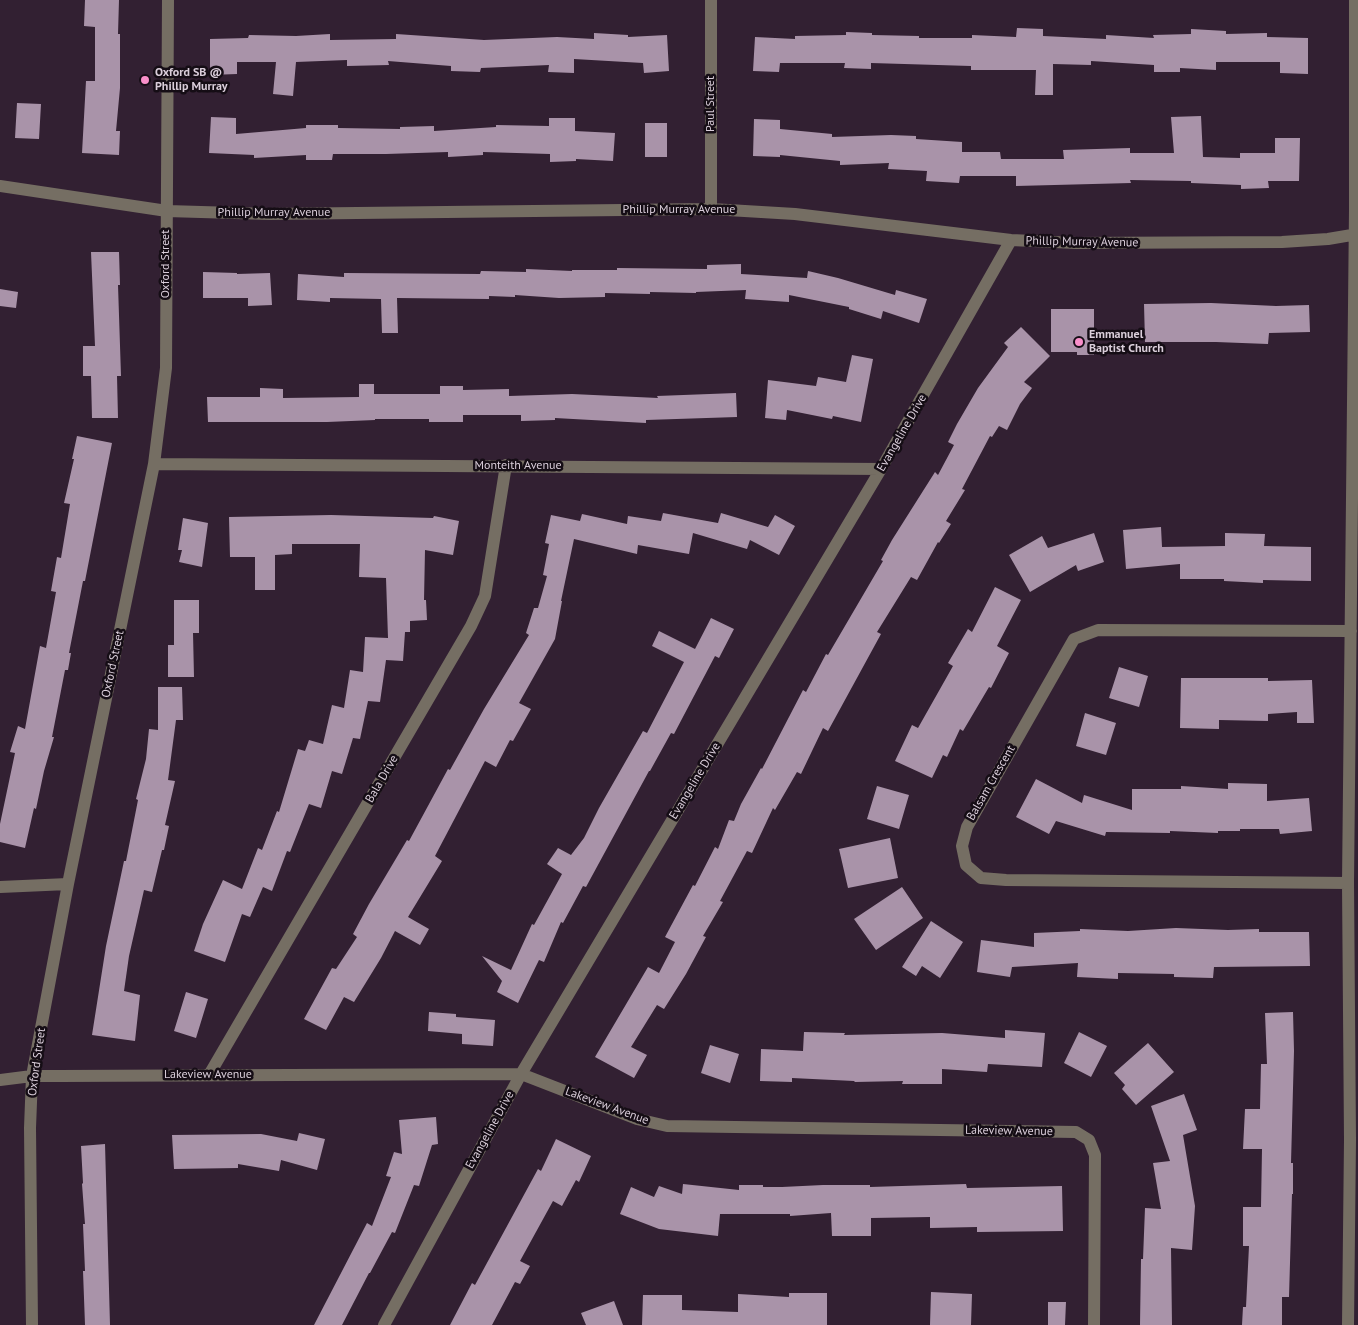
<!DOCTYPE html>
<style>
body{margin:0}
canvas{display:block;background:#322032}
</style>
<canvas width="1358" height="1325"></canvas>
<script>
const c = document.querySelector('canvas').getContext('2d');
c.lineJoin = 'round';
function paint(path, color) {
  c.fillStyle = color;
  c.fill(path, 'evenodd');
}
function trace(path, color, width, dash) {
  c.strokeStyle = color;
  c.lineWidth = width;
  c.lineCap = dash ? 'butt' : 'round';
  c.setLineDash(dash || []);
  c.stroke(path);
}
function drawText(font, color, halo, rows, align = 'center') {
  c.font = font + ' "PT Sans",sans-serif';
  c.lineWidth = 5;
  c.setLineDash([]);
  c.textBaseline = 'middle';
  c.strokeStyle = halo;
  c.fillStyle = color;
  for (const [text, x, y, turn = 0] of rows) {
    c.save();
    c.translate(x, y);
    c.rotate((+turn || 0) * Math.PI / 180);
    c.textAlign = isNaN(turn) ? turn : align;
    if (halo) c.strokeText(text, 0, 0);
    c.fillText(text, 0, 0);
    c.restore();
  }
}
const building = new Path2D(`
 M85,0H119L118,34H120V88L116,131H120L119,155L82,153L86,81H95V27L84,26Z
 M1017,28L1043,29V36L1106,39V35L1154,38L1153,35L1191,34V29L1226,31V34L1267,33V37L1308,38V74L1280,73V62H1216V70L1180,68V72H1154V65L1091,61V65L1053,64V95H1035L1036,70H971V66L871,63V69L844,68L845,63H780L779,72L753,71L755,37L795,39V36L846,35V32L872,33V35L919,36V38H972V35L1016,37Z
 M594,33L628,35V37L667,35L669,71L644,73L643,63L574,59V73L548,72L549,65L481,68L480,72L451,71V66L388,61L389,65L347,66V60L296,62L293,96L273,94L276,62H237V74L210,75V39L248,38L249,35L296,36L330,34V40L396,39V34L484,40L557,37L594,39Z
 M17,103L41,104L39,139L15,138Z
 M1201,116L1203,157L1240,158V153H1275V138H1300L1299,181H1268L1269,188L1241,189V185L1191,183V181L1130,180L1131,183L1016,186V176H960L959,183L926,181L927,171L888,169L889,163L840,165V161L780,155V157L753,156L754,119L780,120V129L832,134V137L891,135L916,136V139L962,142V152H1000L1001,159H1064L1063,150L1130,148V153H1174L1171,117Z
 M211,117L236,118V134L306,128V125H338V128L400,129V127L434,126V131L496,127V125L549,126V118H575V131L615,133L613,161L576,159V161L550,162V154L483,152V155L448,157V152L386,154H333L332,160H306V155L254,158V155L209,153Z
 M645,123H667V157H645Z
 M91,252H119L120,285H118L121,376H117L118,418H92L91,376H83V346H95Z
 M741,264V274L807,278L808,271L838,278L895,295L896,290L927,299L919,323L883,311L881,319L849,309V307L789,295V302L745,299L746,290L696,292V293L650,292V294L605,293V297L559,298L515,295V297L489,296V299L397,298L398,333H382L381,299L330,298V302L297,300L298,274L344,277V273L480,274L481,271L526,272V269L572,271V270H617V268L707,269V265Z
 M203,272L237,273V274L270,273L272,305L248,306V298H203Z
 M0,289L18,292L16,308L0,306Z
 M1211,303L1276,306L1309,305L1310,332L1269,333L1268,344L1216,342H1145L1144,304Z
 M1051,309H1094V355H1077V352H1051Z
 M1021,327L1050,356L1024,382L1032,388L1020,404L1007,430L999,426L992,437L990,436L962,489L965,490L946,521L951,524L939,543L938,542L917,580L911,577L877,632L881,634L828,731L823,728L801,774L797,772L775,810L773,808L752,853L747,851L720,901L723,902L703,936L706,937L686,974L664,1009L657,1005L631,1047L647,1055L634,1078L595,1057L648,967L659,973L675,942L665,937L693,885L695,886L715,847L718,849L729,820L734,821L741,804L761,768L762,769L803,690L806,692L826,654L828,655L883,561L881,560L892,540L935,472L938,475L954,445L948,442L957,424L978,388L1008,347L1004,343Z
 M852,355L873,359L861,422L833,416L832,419L787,410L786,420L765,418L768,380L816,386L818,377L846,382Z
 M359,384H374V394H440V386H463V390L509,389V396L572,394L658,398L657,396L736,393L737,417L646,420V423L555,418V420L521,421V415H463V422H429V419H375V420L327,422H208L207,397H260V388L283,389V398L359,397Z
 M77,436L112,443L85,581H83L69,653H71L68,670H65L52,737H54L44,771L36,809L34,808L25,848L0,842V824L15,753L10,752L18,726L25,729L40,646L46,648L56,592L51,591L57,557L61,558L70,504L64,503L74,459H72Z
 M663,513L718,523L721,513L768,527L775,515L795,526L779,555L750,540L747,549L693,533L689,554L638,545L637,554L574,539L561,601H562L555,639L519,703L531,709L513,741L510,740L496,767L485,761L435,856L442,861L408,917L429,929L420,945L395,931L381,958L354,1002L344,997L326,1030L304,1019L332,968L336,969L357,937L353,934L369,904L407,840L409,841L448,769L450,770L484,709L529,635L526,633L534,608H538L547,576L543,575L549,544L545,543L551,515L580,521L582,514L627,524L628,516L661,521Z
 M331,515L433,518L434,516L459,521L453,555L425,550L424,600H426L427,620L410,621V632H405L403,661L386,660L380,702L368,701L360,739L353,738L342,774L332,771L321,808L309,804L290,852L287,851L272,891L263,887L250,917L242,914L225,962L194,951L203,924L223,880L242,889L258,848L262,850L277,811L279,812L298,749L305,751L309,740L323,744L332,705L344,708L350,670L363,672L365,637L388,638L386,578L359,577L360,544H292V554L275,555V590H255V557H230L229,517Z
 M183,518L208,523L202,567L179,562L182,550H178Z
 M1161,527L1162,547L1225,546V533L1265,534L1264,546L1311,547V581L1263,580V583L1224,581V579H1180V564L1126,569L1123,530Z
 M1094,533L1104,562L1078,571L1076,565L1030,592L1009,555L1042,536L1048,548Z
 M995,587L1021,600L997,646L1009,653L991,688L989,687L963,731L960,729L947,757L943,755L932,778L895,761L912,725L918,728L953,666L948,663L968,629L972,632Z
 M174,600H199V633H193L194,677H168V645H174Z
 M711,618L734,629L719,658L715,656L674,734L671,733L650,771H649L586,887L583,886L563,923L561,922L544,962L539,960L518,1003L497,992L502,981L482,956L511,970L532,924L534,925L562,874L547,864L558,848L571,855L584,838L599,808L643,731L647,733L684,662L652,646L659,631L695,649Z
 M1119,667L1148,676L1139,707L1109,698Z
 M1181,678H1268V681L1312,680L1314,723H1297V712L1268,714V721L1219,720V729L1180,728Z
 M158,687H182L183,720H176L168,780L175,781L165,825L169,826L164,850H162L152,892L144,890L129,956L124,991L140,995L135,1041L92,1035L106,946L124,861H126L138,800L136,799L146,759L149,729L158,730Z
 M1085,713L1116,723L1106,755L1076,746Z
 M1036,779L1082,803L1084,795L1132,810V789H1181V786L1228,789V783L1267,784V801L1309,798L1312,831L1280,834L1279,829H1240V831H1218V833L1170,831V833L1106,832L1105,836L1056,821L1049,834L1016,817Z
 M877,786L909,795L899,829L867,819Z
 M890,838L898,878L848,888L839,849Z
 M902,887L923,918L876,950L854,919Z
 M931,921L963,942L940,978L922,966L916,976L902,967Z
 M1176,928L1228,930L1259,929V932H1309L1310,966L1214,967L1213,978L1174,977V974L1118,973V979L1077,977L1078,963L1012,967L1010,977L977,972L981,940L1034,947V933L1080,931V929L1128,931Z
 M186,992L208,999L196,1038L174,1031Z
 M429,1012L456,1014V1017L495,1020L493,1046L462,1044V1034L428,1031Z
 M1293,1012L1294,1051L1291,1163H1293V1194H1292L1289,1297H1282V1325H1242L1243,1307H1246L1249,1246H1243V1207H1261L1262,1149H1243L1245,1109H1260L1261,1064H1267L1265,1013Z
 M1005,1030L1045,1033L1042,1067L988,1064L987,1072L942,1069V1084H902L903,1081L855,1082L854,1081L792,1078V1082L760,1081L761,1049L803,1051L804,1032L845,1033L844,1035L942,1033L1005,1038Z
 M1079,1032L1107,1046L1091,1077L1064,1063Z
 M1148,1043L1174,1072L1136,1105L1122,1089L1125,1085L1114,1073Z
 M710,1045L739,1054L730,1083L701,1073Z
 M1184,1094L1197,1130L1183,1135L1195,1206L1192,1250L1171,1248L1172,1325H1140L1141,1259H1143L1145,1208L1161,1209L1153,1163L1170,1161L1151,1106Z
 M436,1117L438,1144L432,1145L419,1186L414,1185L395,1233L392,1232L370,1273H369L342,1325H314L367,1223L372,1226L391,1177L386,1176L394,1152L402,1154L399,1120Z
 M299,1133L325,1139L317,1170L281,1160L279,1171L238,1164V1168L174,1169L172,1135L261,1134L297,1141Z
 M556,1139L591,1156L579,1182L576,1180L562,1206L553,1201L520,1261L530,1266L520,1284L515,1282L492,1325H450L472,1283L475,1285L538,1169L541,1171Z
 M105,1144L110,1325H85L83,1271H85L83,1224H85L82,1184L83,1183L81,1146Z
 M683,1184L739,1190V1185H763V1187H782L823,1185H870V1187L966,1184L967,1188L1062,1186L1063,1231L977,1232V1227L930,1228V1217L871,1218V1236H832L831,1213L790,1216V1214H720L718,1236L659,1229L620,1214L631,1187L654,1197L659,1186L682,1194Z
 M931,1292L972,1294L971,1325H930Z
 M789,1293H827V1325H642L643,1295H682V1310L738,1312V1294L789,1297Z
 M614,1301L623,1325H586L581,1313Z
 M1048,1302H1066L1065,1325H1048Z`);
const minor = new Path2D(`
 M711,0V209
 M0,186L167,211L269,214L711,209L795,214L1011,240L1076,243L1282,242L1328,239L1358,234
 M154,464L881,469
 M1348,883L1006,880L981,878L966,865L962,846L967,827L1074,639L1098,630L1351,631
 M0,887L68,884
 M209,1075L471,626L485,596L506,465
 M0,1080L32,1076H60L521,1074L637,1119L667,1126L1076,1132L1089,1140L1095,1155L1094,1325
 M32,1325L30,1128L32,1076L68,884L154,464L166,368L168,0
 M384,1325L521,1074L881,469L1011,240
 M1348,1325L1350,1140L1348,883L1355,210V0`);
const markers = [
 [145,80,5,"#f98fca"],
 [1079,342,5,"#f98fca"]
];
const poiNames = [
 ["Oxford SB @",155,73],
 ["Phillip Murray",155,87],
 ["Emmanuel",1089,335],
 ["Baptist Church",1089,349]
];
const streetNames = [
 ["Paul Street",711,104,-90],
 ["Phillip Murray Avenue",679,210],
 ["Phillip Murray Avenue",274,213],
 ["Phillip Murray Avenue",1082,242,1],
 ["Oxford Street",166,264,-90],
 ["Evangeline Drive",902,433,-60],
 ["Monteith Avenue",518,466],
 ["Oxford Street",113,664,-78],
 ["Bala Drive",382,779,-60],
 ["Evangeline Drive",695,781,-59],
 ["Balsam Crescent",991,783,-60],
 ["Oxford Street",37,1062,-82],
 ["Lakeview Avenue",208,1075],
 ["Lakeview Avenue",607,1106,20],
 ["Evangeline Drive",490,1130,-61],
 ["Lakeview Avenue",1009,1131,1]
];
paint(building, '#a993a9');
trace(minor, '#756e63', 12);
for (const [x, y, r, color] of markers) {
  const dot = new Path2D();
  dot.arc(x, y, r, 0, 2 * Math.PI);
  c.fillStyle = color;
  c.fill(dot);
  trace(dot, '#150d15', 2);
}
drawText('bold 12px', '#daceda', '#150d15', poiNames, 'left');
drawText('12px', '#daceda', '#150d15', streetNames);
</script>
